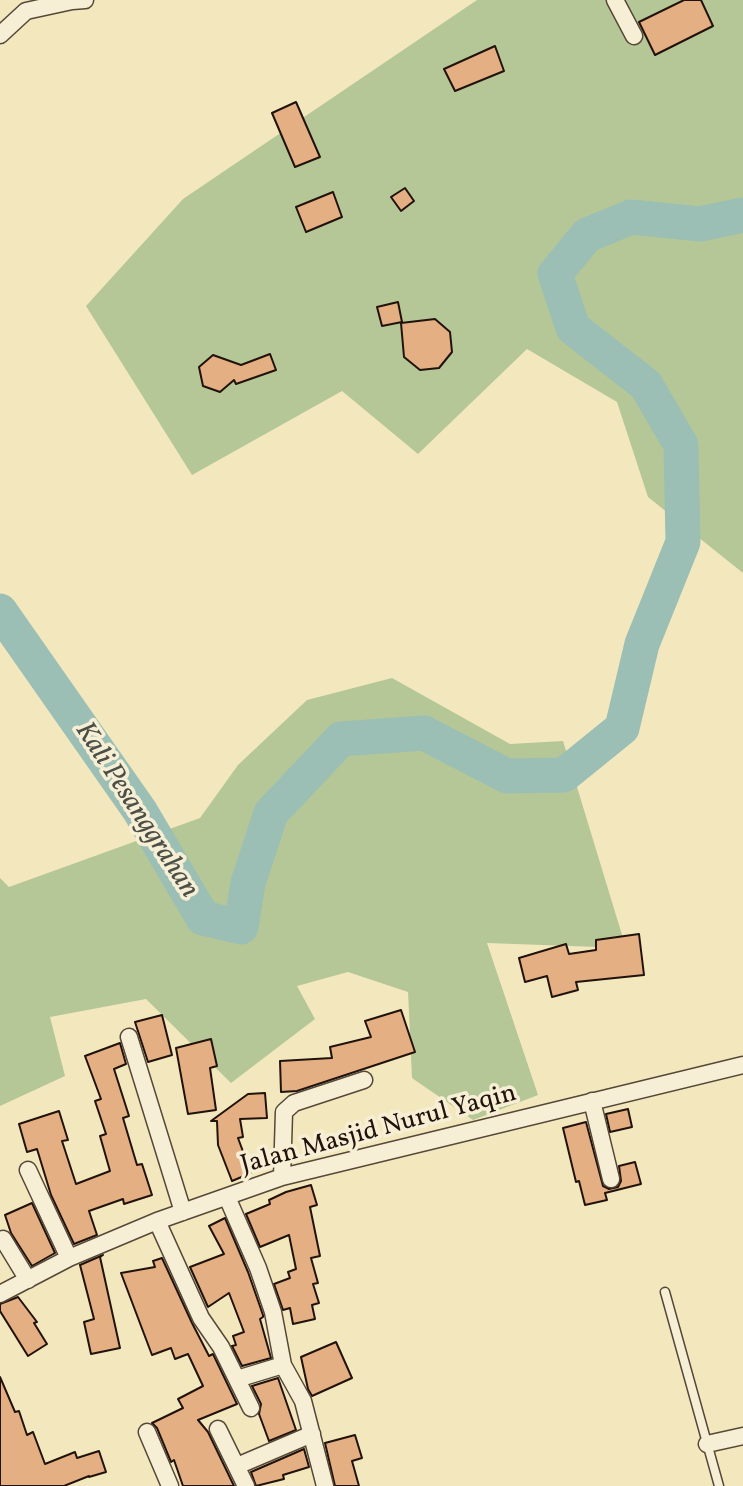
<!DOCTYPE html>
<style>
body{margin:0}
canvas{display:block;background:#f3e7be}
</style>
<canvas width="743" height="1486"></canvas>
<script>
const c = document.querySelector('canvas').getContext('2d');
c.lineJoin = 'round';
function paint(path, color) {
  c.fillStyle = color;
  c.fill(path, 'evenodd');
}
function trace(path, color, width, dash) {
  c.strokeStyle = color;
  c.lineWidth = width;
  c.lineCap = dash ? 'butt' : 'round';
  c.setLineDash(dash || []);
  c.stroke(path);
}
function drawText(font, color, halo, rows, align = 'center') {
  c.font = font + ' Vollkorn,serif';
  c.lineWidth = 7;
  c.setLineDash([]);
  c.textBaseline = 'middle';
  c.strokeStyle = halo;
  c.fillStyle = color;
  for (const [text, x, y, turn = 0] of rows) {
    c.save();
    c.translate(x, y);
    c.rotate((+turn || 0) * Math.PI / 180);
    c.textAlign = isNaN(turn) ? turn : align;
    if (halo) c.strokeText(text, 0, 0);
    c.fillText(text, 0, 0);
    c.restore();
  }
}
const green = new Path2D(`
 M477,0H743V573L648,497L617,402L527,349L418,454L342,391L192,475L86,306L183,199Z
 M392,678L510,744L563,741L626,948L487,943L538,1095L473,1120L412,1078L408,992L348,972L297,986L315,1019L231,1083L146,999L50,1017L65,1076L0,1106V878L9,887L200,818L238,765L307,700Z`);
const river = new Path2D(`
 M0,611L140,811L203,918L241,927L248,883L271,813L341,739L424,733L507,776L564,775L622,728L642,644L683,542L681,445L646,385L573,328L555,274L587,235L631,217L700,224L743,215`);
const building = new Path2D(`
 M684,0H701L713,26L655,55L639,22Z
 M495,46L504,71L455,91L444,69Z
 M296,102L320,157L295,167L272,113Z
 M405,188L414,201L401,211L391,197Z
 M333,192L342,217L306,232L296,207Z
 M398,302L402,322L382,326L377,307Z
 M435,319L450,332L452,352L439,368L420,370L404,357L401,323Z
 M270,354L276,370L236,384L234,380L220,392L203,386L199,367L213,355L241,365Z
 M639,934L644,975L576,982L578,990L552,997L547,976L525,982L519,958L566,944L569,954L596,950V940Z
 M401,1010L415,1052L297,1091L281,1092L280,1061L332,1058L330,1047L371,1037L365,1021Z
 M162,1015L172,1055L148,1062L135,1022Z
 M211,1039L217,1066L210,1068L216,1110L188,1114L176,1048Z
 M120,1043L126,1064L114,1069L129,1116L123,1118L137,1165L142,1164L152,1195L124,1204L123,1199L89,1211L97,1235L74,1244L51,1195L37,1149L27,1152L19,1124L59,1111L68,1140L62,1141L76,1184L110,1171L100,1136L106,1134L95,1101L101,1099L85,1056Z
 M265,1093L267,1118L240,1119L243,1137L238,1138L251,1173L232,1181L218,1145L217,1121H211L248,1094Z
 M628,1109L632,1127L610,1132L606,1114Z
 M586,1122L603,1186L609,1189L618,1187L621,1181L619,1166L635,1162L641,1184L605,1193L607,1200L585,1205L579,1181L576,1182L563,1128Z
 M311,1185L317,1205L310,1207L320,1256L311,1258L318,1283L313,1284L319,1303L312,1305L315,1319L293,1324L290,1308L283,1310L274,1284L290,1278L288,1272L296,1269L289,1235L260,1247L246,1214L270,1204L269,1200L286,1192Z
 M32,1203L55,1253L32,1266L11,1233L5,1215Z
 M225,1218L248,1272L263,1315V1317L260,1319L271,1358L242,1366L232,1346L236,1345L233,1336L244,1332L229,1293L208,1307L190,1267L224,1254L209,1226Z
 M103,1255L100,1257L120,1348L91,1354L84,1322L94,1319L80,1265Z
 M162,1258L192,1323L209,1356L213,1354L237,1404L198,1420L208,1432L234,1486H183L174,1460L171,1462L157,1428L152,1423L183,1408L178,1399L203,1386L188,1354L175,1359L171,1348L152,1355L121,1273L155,1267L153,1261Z
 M18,1297L37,1322L34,1323L47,1344L28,1356L0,1311V1304Z
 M336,1342L352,1378L312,1396L308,1389L301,1357Z
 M0,1377L15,1412L19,1411L27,1435L33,1432L45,1464L75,1452L77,1458L99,1451L106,1472L89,1477V1476L64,1486H0Z
 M278,1378L296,1430L269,1441L259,1414L261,1404L252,1386Z
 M355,1435L362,1458L352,1461L359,1486H335L325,1443Z
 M304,1449L309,1467L283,1475L284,1479L256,1486L251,1472Z`);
const service = new Path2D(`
 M665,1292L719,1486`);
const minor = new Path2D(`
 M615,0L634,36
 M0,35L26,11L72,1L85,0
 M129,1037L183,1212
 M592,1101L611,1179
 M28,1170L69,1258
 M282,1177L284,1112L294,1103L364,1080
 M227,1197L258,1268L273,1312L283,1365L303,1401L325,1486
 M157,1221L201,1318L221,1347L251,1408
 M3,1239L28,1280
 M0,1294L69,1258L157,1221L282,1177L743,1065
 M237,1379L283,1365
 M218,1429L246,1486
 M147,1432L170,1486
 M707,1444L743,1436
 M237,1466L312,1434`);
const streetNames = [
 ["Jalan Masjid Nurul Yaqin",379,1131,-15]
];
const waterNames = [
 ["Kali Pesanggrahan",135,811,57]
];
paint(green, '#b5c796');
trace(river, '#9bbfb4', 35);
paint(building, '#e4af82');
trace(building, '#21130b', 2);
trace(service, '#564838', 11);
trace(minor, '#564838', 19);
trace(service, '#f7efd5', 8);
trace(minor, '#f7efd5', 16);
drawText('26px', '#21130b', '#f7efd5', streetNames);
drawText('italic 28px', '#4c4f46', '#f7efd5', waterNames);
</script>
